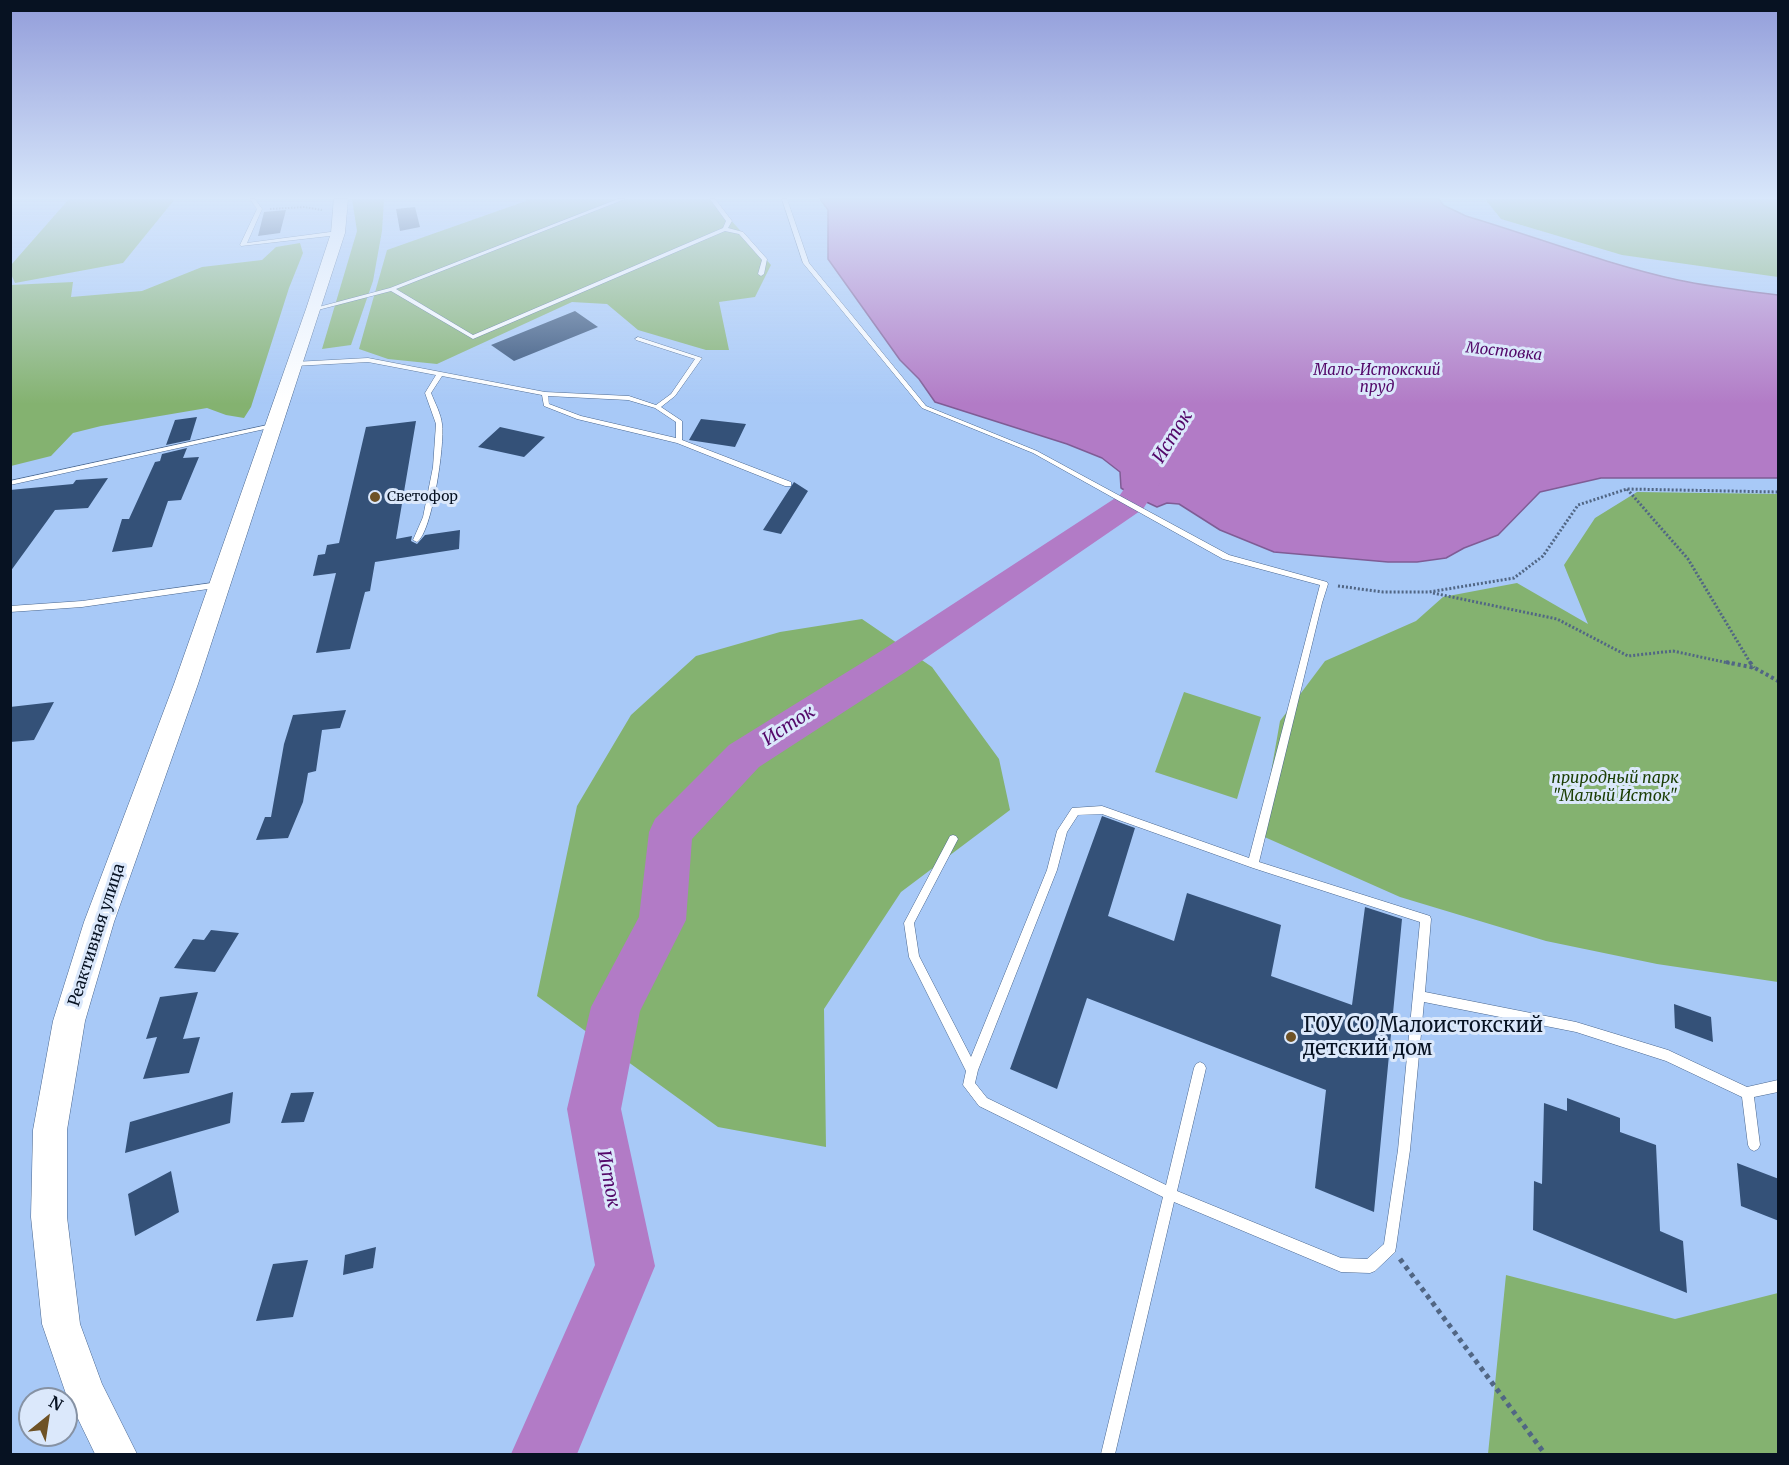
<!DOCTYPE html>
<meta charset="utf-8">
<style>
body{margin:0}
#map{position:relative;width:1789px;height:1465px;overflow:hidden;background:#a8c9f7;font-family:Merriweather,serif}
canvas{display:block}
.frame{position:absolute;inset:0;border:12px solid #071222;pointer-events:none}
.north{position:absolute;left:18px;top:1387px;width:60px;height:60px;box-sizing:border-box;background:#dbe8fb;border:2px solid #8692a4;border-radius:50%;rotate:30deg;font-size:16px;font-weight:700;line-height:24px;text-align:center;color:#071222}
.north::after{content:'';display:block;margin:auto;width:21px;height:27px;background:#6e5225;clip-path:polygon(50% 0,100% 100%,50% 72%,0 100%)}
</style>
<div id="map">
<canvas width="1789" height="1465"></canvas>
<div class="frame"></div>
<div class="north">N</div>
</div>
<script>
const c = document.querySelector('canvas').getContext('2d');
c.lineJoin = 'round';
function paint(path, color) {
  c.fillStyle = color;
  c.fill(path, 'evenodd');
}
function trace(path, color, width, dash) {
  c.strokeStyle = color;
  c.lineWidth = width;
  c.lineCap = dash ? 'butt' : 'round';
  c.setLineDash(dash || []);
  c.stroke(path);
}
function drawText(font, color, halo, rows, align = 'center') {
  c.font = font + ' Merriweather,serif';
  c.lineWidth = 6;
  c.setLineDash([]);
  c.textBaseline = 'middle';
  c.strokeStyle = halo;
  c.fillStyle = color;
  for (const [text, x, y, turn = 0] of rows) {
    c.save();
    c.translate(x, y);
    c.rotate((+turn || 0) * Math.PI / 180);
    c.textAlign = isNaN(turn) ? turn : align;
    if (halo) c.strokeText(text, 0, 0);
    c.fillText(text, 0, 0);
    c.restore();
  }
}
const green = new Path2D(`
 M69,199H175L123,263L15,283L11,274V265Z
 M352,199H384L382,231L373,281L351,345L322,349L357,231Z
 M524,199H712L771,265L755,297L719,302L729,350H706L638,330L607,304L572,302L437,364L388,359L359,349L387,250L526,201Z
 M1485,199H1778V277L1622,255L1501,219Z
 M300,243L303,253L289,288L251,407L244,418L226,415L207,408L101,426L73,433L51,456L11,466V285L73,282L71,297L142,291L202,267L262,260L276,247Z
 M1637,492L1778,494V982L1657,964L1546,941L1400,897L1260,835L1280,721L1325,661L1416,621L1443,597L1517,583L1588,624L1564,565L1595,518Z
 M862,619L932,667L999,759L1010,810L901,892L824,1009L826,1147L718,1127L537,996L577,806L631,715L696,656L780,632Z
 M1184,692L1261,717L1237,799L1155,772Z
 M1506,1275L1675,1319L1778,1293V1454H1488Z`);
const water = new Path2D(`
 M820,199H1439L1443,205L1466,216C1536,237 1606,264 1678,280C1711,287 1746,291 1778,295V478H1601L1540,492L1498,535L1464,548L1446,558L1417,562H1388L1274,552L1220,530L1179,504L1167,503L1157,507L1142,500L1136,504L1127,499L1132,495L1121,488L1120,472L1102,458L1067,444L935,402L919,379L900,360L828,259V210Z`);
const river = new Path2D(`
 M1159,451L1170,453L1175,460L1143,509L907,671L759,767L692,839L686,920L640,1011L621,1109L655,1266L577,1454H511L595,1265L567,1109L591,1007L639,917L649,832L655,819L729,745L881,651L1120,495L1148,453Z`);
const building = new Path2D(`
 M415,207L420,227L400,231L396,209Z
 M286,210L280,233L258,236L264,212Z
 M575,311L598,327L514,361L491,345Z
 M197,417L190,440L166,445L175,420Z
 M701,419L746,424L735,447L689,440Z
 M416,421L396,539L412,536L411,541L417,544L425,535L460,530L459,549L375,562L370,591L365,592L350,649L316,653L336,573L313,576L318,555L325,554L327,545L339,543L366,427Z
 M500,427L545,437L524,457L478,447Z
 M187,448L183,458L199,457L181,500L168,501L152,547L112,552L122,519H129L155,462L160,461L162,454Z
 M108,478L88,508L55,510L10,572V490L73,484L76,480Z
 M794,482L808,491L781,534L763,530Z
 M54,702L34,740L10,742V707Z
 M346,710L340,728L322,730L316,771L308,773L303,802L288,838L256,840L265,817H271L284,744L293,715Z
 M1102,816L1135,828L1108,916L1174,941L1187,893L1281,925L1271,976L1352,1005L1365,907L1402,919L1374,1212L1315,1188L1326,1090L1087,998L1057,1089L1010,1069Z
 M211,930L239,933L215,972L174,968L193,939L204,940Z
 M198,992L183,1039L200,1037L189,1073L143,1079L157,1037L146,1039L160,997Z
 M1674,1004L1711,1017L1713,1042L1675,1028Z
 M233,1092L230,1123L125,1153L130,1122Z
 M314,1092L304,1122L281,1123L291,1093Z
 M1567,1098L1620,1118V1132L1656,1145L1660,1231L1683,1241L1687,1293L1533,1230L1534,1181L1542,1184L1544,1103L1567,1111Z
 M1737,1163L1779,1179V1221L1741,1206Z
 M171,1171L179,1212L135,1236L128,1194Z
 M376,1247L373,1268L343,1275L345,1255Z
 M308,1260L293,1317L256,1321L273,1264Z`);
const pathFar3 = new Path2D(`
 M270,209L305,207L322,210`);
const pathFar2 = new Path2D(`
 M1627,489L1688,559L1751,664
 M1338,586L1383,592H1429L1514,578L1543,556L1578,505L1627,489L1778,492
 M1433,593L1557,619L1628,656L1673,651L1733,664`);
const pathFar1 = new Path2D(`
 M1726,662L1755,668L1778,681
 M1750,662L1754,668`);
const path = new Path2D(`
 M1400,1259L1545,1454`);
const service = new Path2D(`
 M250,199H255L262,209L247,243L338,231L341,233L338,235L241,246L240,245L257,209Z
 M618,199H625L396,289L473,335L723,228L726,221L710,199H715L732,221L728,228L743,232L767,259L764,274L761,276L758,274L762,260L739,234L725,231L473,339L391,291L314,311L311,309L390,288Z
 M782,199H787L809,263L926,406L1037,451L1229,555L1327,582L1328,584L1322,603L1259,862L1430,916L1431,919L1425,992L1576,1022L1668,1050L1747,1087L1778,1080V1092L1754,1097L1760,1145L1758,1149L1754,1151L1750,1149L1748,1145L1742,1097L1666,1061L1576,1032L1424,1002L1410,1150L1396,1247L1395,1252L1375,1271L1370,1273L1341,1272L1174,1202L1115,1454H1101L1163,1197L979,1106L963,1085L966,1071L909,957L904,923L950,836L953,835L956,836L958,839L914,923L919,956L971,1057L1047,870L1057,831L1072,808L1102,806L1249,858L1320,585L1223,559L1033,453L922,408L803,263ZM1102,814L1253,868L1420,922L1398,1150L1384,1244L1367,1259L1341,1258L1177,1191L1206,1068L1204,1064L1200,1062L1196,1064L1194,1068L1166,1185L987,1098L975,1083L978,1070L1057,870L1067,832L1078,815Z
 M638,337L702,358L675,396L661,407L682,421V440L791,482V486H785L677,443L577,419L544,406L542,395L442,376L431,393C435,403 441,414 442,424C445,444 432,533 417,542L413,540L423,517L433,467L436,424L425,393L436,375L368,362L294,366L291,364L294,362L368,358L545,392L629,396L656,405L671,394L695,359L636,340L635,339ZM548,396L628,400L655,408L676,422V438L581,416L549,404Z
 M272,424L274,425V427L10,485V481Z
 M219,582L223,585L222,587L82,607L10,612V606L82,601Z`);
const secondary = new Path2D(`
 M334,199H348L345,233L198,684L114,922L85,1021L67,1130V1217L80,1324L102,1384L137,1454H95L66,1394L42,1324L31,1217L33,1130L53,1021L84,922L174,684L306,309L331,233Z`);
const markers = [
 [375,497,6,"#6e5225"],
 [1291,1037,6,"#6e5225"]
];
const farPoinames = [
 ["Светофор",387,497]
];
const farWaternames = [
 ["Мостовка",1504,352,6],
 ["Мало-Истокский",1377,371],
 ["пруд",1377,388]
];
const parkNames = [
 ["природный парк",1615,778],
 ["\"Малый Исток\"",1615,796]
];
const streetNames = [
 ["Реактивная улица",97,935,-72]
];
const waterNames = [
 ["Исток",1173,437,-58],
 ["Исток",789,726,-33],
 ["Исток",608,1179,79]
];
const nearPoinames = [
 ["ГОУ СО Малоистокский",1303,1026],
 ["детский дом",1303,1049]
];
paint(green, '#84b270');
paint(water, '#b27bc6');
trace(water, '#7f5c95', 1.5);
paint(river, '#b27bc6');
paint(building, '#345178');
trace(service, '#49668e', 1);
trace(secondary, '#49668e', 1);
trace(pathFar3, '#516684', 2, [1.5, 1.5]);
trace(pathFar2, '#516684', 3, [2, 2]);
trace(pathFar1, '#516684', 4, [3, 3]);
trace(path, '#516684', 5, [4.5, 4.5]);
paint(service, '#fff');
paint(secondary, '#fff');
const sky = c.createLinearGradient(0, 0, 0, 404);
sky.addColorStop(0, '#929dda');
sky.addColorStop(0.49, '#d8e7fb');
sky.addColorStop(1, '#d8e7fb00');
c.fillStyle = sky;
c.fillRect(0, 0, 1789, 404);
for (const [x, y, r, color] of markers) {
  const dot = new Path2D();
  dot.arc(x, y, r, 0, 2 * Math.PI);
  c.fillStyle = color;
  c.fill(dot);
  trace(dot, '#dbe8fb', 2);
}
drawText('14px', '#071222', '#dbe8fb', farPoinames, 'left');
drawText('italic 15px', '#530869', '#dbe8fb', farWaternames);
drawText('italic 16px', '#1b3e04', '#dbe8fb', parkNames);
drawText('16px', '#071222', '#dbe8fb', streetNames);
drawText('italic 18px', '#530869', '#dbe8fb', waterNames);
drawText('20px', '#071222', '#dbe8fb', nearPoinames, 'left');
</script>
